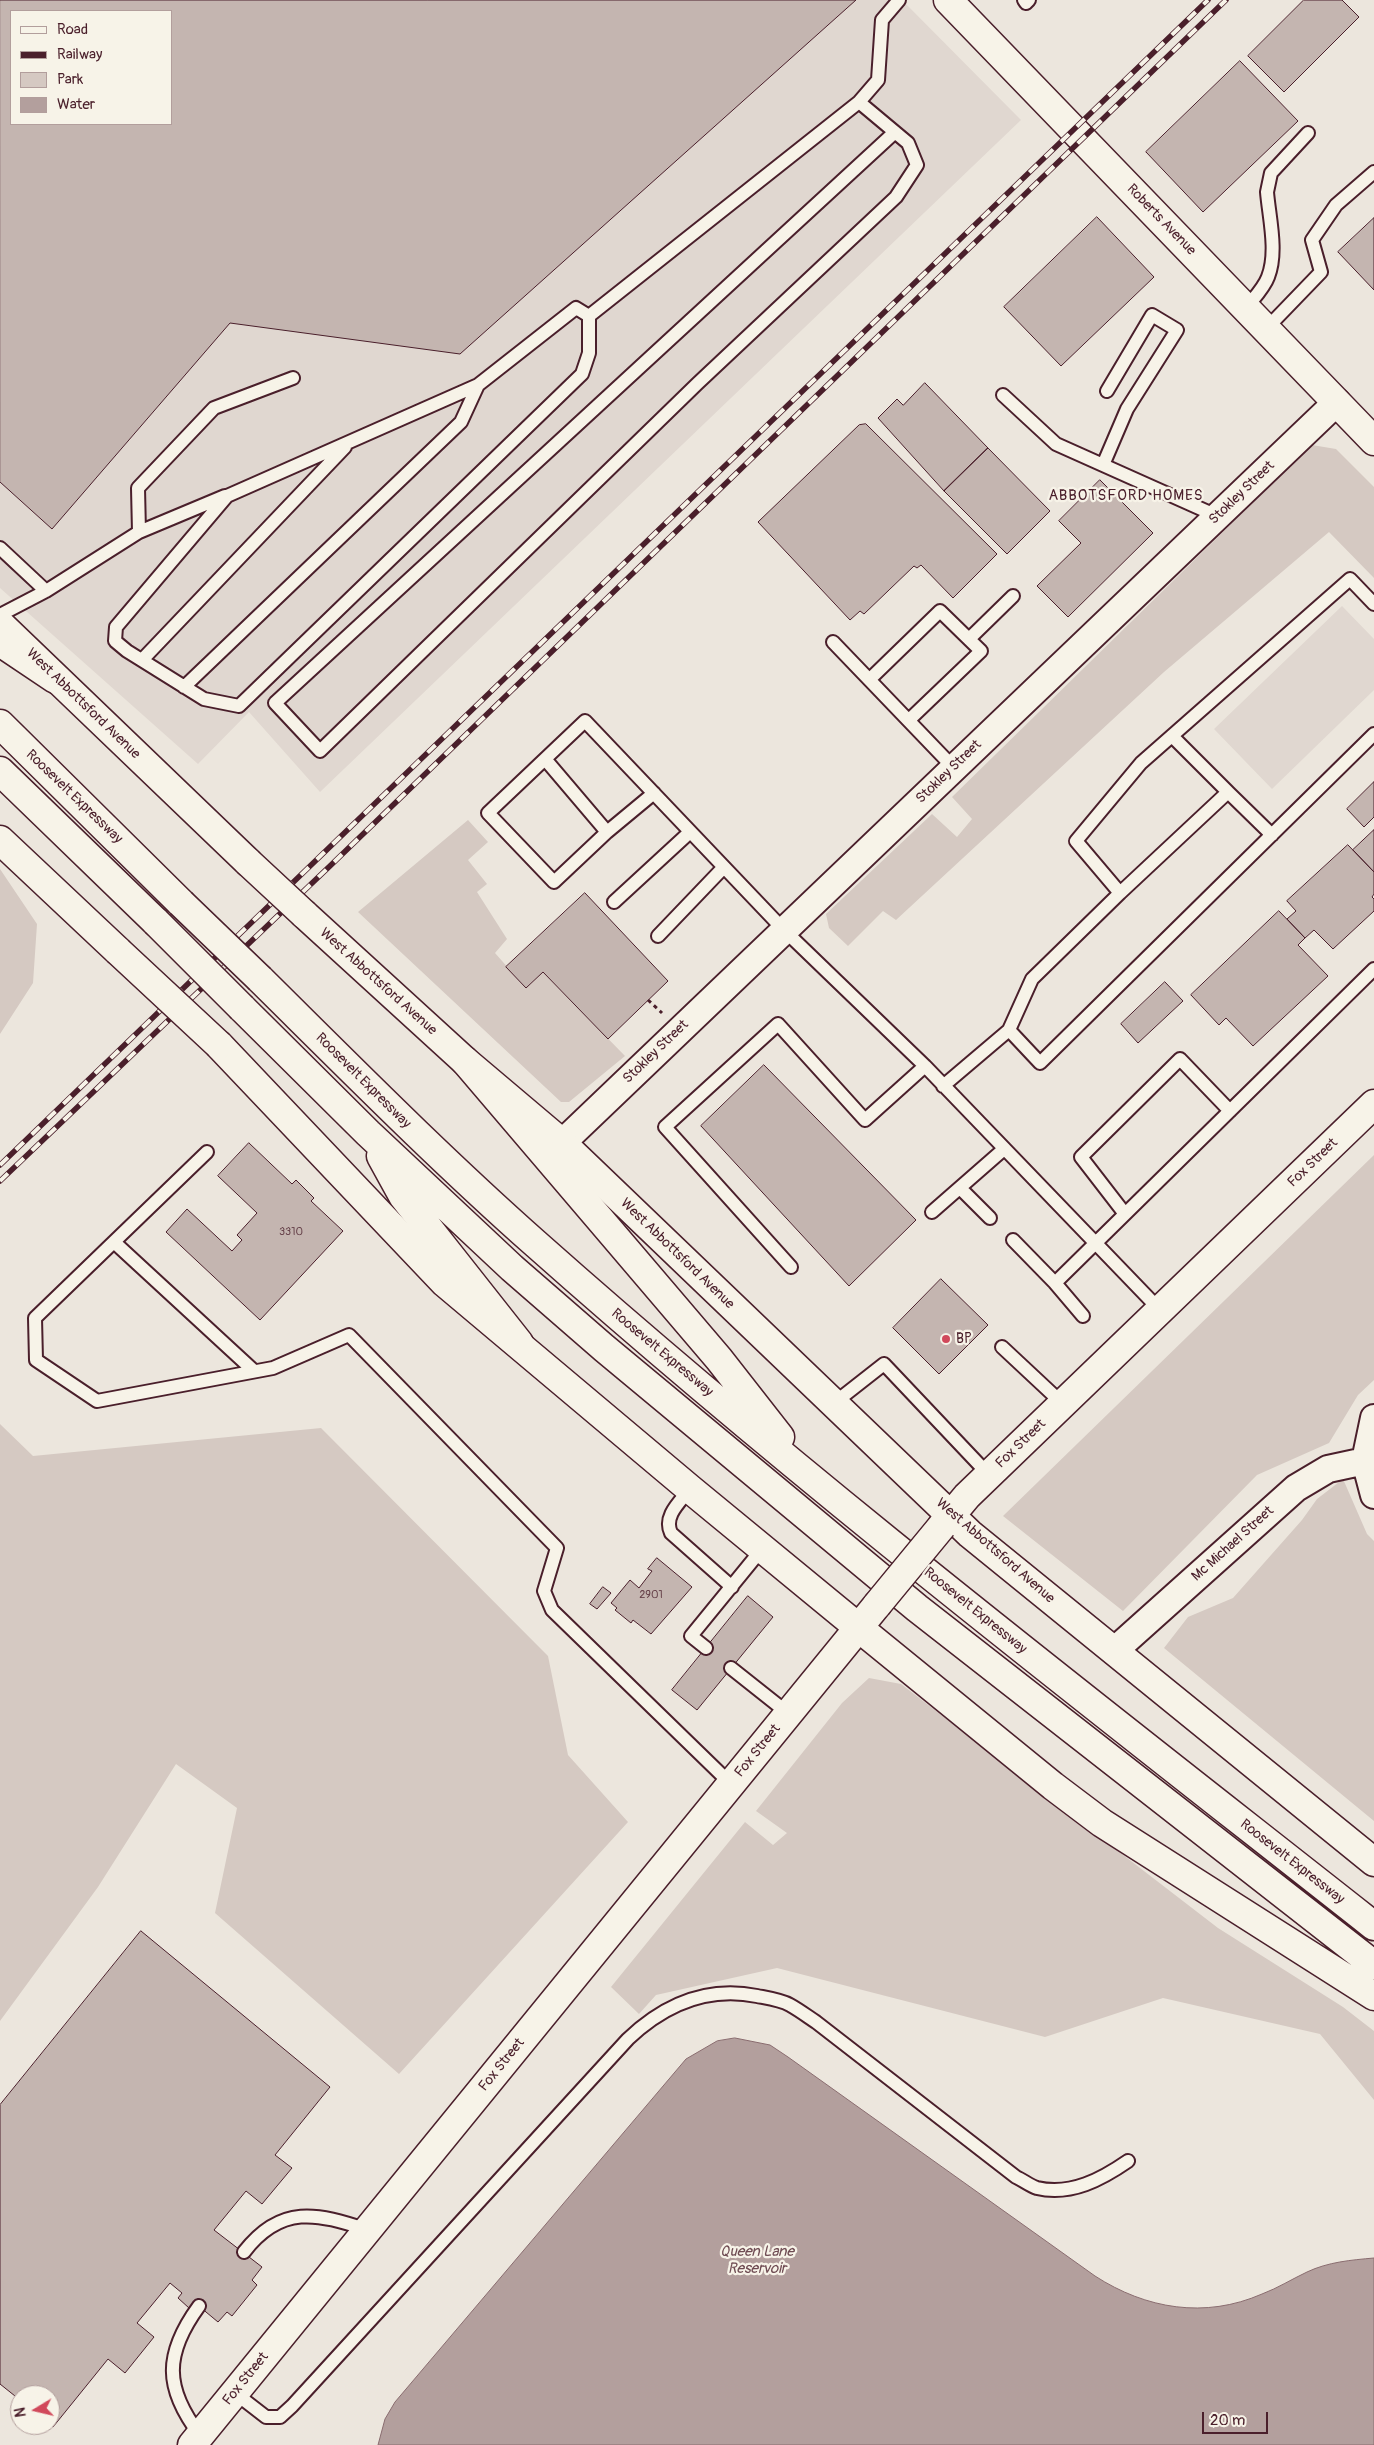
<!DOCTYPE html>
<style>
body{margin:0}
#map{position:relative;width:1374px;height:2445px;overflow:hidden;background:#ece6dd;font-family:Pangolin,sans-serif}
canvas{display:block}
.legend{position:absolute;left:10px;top:10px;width:162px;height:115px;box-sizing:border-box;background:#f7f3e8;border:1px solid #b29e9c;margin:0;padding:6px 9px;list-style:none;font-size:15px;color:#4a1f2b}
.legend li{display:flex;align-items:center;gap:10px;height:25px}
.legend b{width:25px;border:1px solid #b29e9c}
.north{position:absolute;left:10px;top:2385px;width:50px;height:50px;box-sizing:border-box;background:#f7f3e8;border:1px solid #b29e9c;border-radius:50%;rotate:261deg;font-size:14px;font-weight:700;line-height:20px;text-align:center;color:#4a1f2b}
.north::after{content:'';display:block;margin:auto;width:18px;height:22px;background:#d1495b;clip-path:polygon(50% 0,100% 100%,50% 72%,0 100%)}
.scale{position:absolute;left:1202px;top:2412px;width:66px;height:22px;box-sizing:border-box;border:2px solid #4a1f2b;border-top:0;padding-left:6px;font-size:15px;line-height:18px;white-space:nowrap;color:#4a1f2b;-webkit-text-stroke:4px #f7f3e8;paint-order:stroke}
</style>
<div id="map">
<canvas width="1374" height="2445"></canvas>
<ul class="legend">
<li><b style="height:6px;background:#f7f3e8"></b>Road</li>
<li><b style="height:6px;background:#4a1f2b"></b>Railway</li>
<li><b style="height:14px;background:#d5c9c2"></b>Park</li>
<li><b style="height:14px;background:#b39f9d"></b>Water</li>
</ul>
<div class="north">N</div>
<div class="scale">20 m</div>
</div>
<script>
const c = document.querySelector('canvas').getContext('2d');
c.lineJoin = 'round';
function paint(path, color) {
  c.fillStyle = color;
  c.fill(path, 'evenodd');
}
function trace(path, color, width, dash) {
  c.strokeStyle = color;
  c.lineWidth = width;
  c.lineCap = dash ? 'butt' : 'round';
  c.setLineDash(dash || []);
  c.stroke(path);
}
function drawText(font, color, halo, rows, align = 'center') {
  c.font = font + ' Pangolin,sans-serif';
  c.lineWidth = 4.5;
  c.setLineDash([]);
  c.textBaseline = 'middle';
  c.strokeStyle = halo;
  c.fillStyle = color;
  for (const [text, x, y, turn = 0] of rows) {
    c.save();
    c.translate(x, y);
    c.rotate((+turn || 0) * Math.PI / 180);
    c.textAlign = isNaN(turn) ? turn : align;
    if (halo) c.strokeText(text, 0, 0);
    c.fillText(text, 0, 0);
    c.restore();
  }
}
const built = new Path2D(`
 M0,0H902L1021,120L320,792L249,712L198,764L0,588ZM11,11H171V124H11Z
 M1342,606L1374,639V690L1272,789L1214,729Z`);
const green = new Path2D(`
 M1312,445L1336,449L1374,487V578L1329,532L1164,672L896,920L883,911L848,946L829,928L826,914L932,814L957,837L972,819L952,797Z
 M468,820L488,842L468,860L487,884L477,892L507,939L495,953L526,988L543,972L625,1056L569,1102H561L358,912Z
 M0,869L37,924L33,983L0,1034Z
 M1374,1155V1380L1358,1395L1329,1443L1257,1475L1123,1611L1003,1516Z
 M0,1424L33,1456L321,1428L548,1656L568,1755L628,1822L399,2074L215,1913L237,1808L176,1764L98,1887L0,2021Z
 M1343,1479L1367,1534L1374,1541V1821L1164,1648L1188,1617L1233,1598L1302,1520L1317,1499Z
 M869,1678L901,1684L1218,1928L1343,2007L1374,2031V2100L1320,2034L1163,1998L1045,2037L777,1968L656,1995L639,2014L611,1987L745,1822L773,1845L787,1833L756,1811L842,1703Z`);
const water = new Path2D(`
 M735,2038L770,2045L788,2057L1095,2276C1146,2309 1205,2319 1262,2294C1278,2288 1292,2279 1307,2272C1328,2262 1351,2260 1374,2258V2445H378L385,2419L395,2402L686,2059L717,2041Z`);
const building = new Path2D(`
 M0,0H856L460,354L230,323L52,529L0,482ZM11,11H171V124H11Z
 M1304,0H1342L1359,17L1284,92L1248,56Z
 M1240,61L1298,121L1203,212L1146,152Z
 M1097,217L1154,277L1061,366L1004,307Z
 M1374,218V290L1338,252Z
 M925,383L988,448L944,491L878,418L897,399L903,405Z
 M866,424L997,554L953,598L921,565L917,568L914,566L864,614L860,611L850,620L758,522L859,425Z
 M988,448L1050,511L1007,554L944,491Z
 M1100,480L1153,533L1068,617L1037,586L1081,543L1059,521Z
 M1374,782V817L1364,827L1347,809Z
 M1374,830V872L1353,850Z
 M1348,845L1374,872V894L1372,897L1374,899V911L1333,949L1314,930L1305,938L1287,919L1296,911L1287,901Z
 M585,893L668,981L608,1039L543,972L526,988L506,967Z
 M1279,911L1305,938L1298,945L1328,976L1253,1046L1226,1018L1219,1025L1191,995Z
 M1165,982L1183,1001L1138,1043L1121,1024Z
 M764,1065L916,1220L849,1286L701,1126Z
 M249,1143L292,1184L296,1180L314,1198L311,1201L343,1231L260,1320L166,1232L187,1209L232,1251L242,1240L237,1235L257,1213L218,1176Z
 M941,1279L988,1325L939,1374L893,1328Z
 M657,1558L692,1587L651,1634L633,1620L631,1623L615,1610L617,1608L611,1603L630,1580L639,1588L652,1571L648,1569Z
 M603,1587L611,1593L597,1609L590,1604Z
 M748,1596L773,1617L697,1710L672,1690Z
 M141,1931L330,2087L275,2155L292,2168L262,2204L246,2191L214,2230L262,2267L252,2280L257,2285L232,2316L227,2312L218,2322L194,2302L189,2308L178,2298L182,2293L170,2283L137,2323L154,2337L125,2373L108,2359L53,2427L50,2425V2395H20V2400L0,2384V2105Z`);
const path = new Path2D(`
 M648,1000L662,1013`);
const lane = new Path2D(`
 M1024,0L1026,3L1029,0
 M859,102L908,143L917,165L896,197L698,383L320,751L275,703L895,132
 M576,308L589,316V353L582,374L239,706L204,699L127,651L115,641L116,627L227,496L478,385Z
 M1246,308C1254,298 1264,288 1268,277C1278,252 1269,217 1267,192L1271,173L1308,133
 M589,316L859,102L878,80L882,20L899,0
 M1266,329L1321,272L1312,240L1336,205L1374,172
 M1003,395L1056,444L1217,516
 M1103,465L1127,409L1177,330L1152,315L1107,391
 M139,532L138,488L214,408L293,378
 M0,548L46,591
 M0,615L46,591L139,532L225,496
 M969,639L1013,596
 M833,642L954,768
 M142,660L345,447
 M870,679L940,611L981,651L909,720
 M184,687L461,422L478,385
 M1172,736L1228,792
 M545,759L607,832L654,793
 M607,832L554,882L488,813L585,721L784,930L925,1066L1160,1310
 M1120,893L1228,792L1272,835
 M614,902L690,832
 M658,936L724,867
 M1009,1030L1040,1063L1374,734
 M943,1086L1009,1030L1032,979L1120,893L1076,841L1141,763L1350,579L1374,604
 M207,1152L35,1318L36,1360L97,1401L273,1368L349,1335L557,1548L544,1591L552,1610L731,1784
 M960,1188L990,1218
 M932,1212L1004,1149
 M1125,1214L1081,1157L1180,1059L1230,1111
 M1013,1240L1055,1283L1374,969
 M114,1242L254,1371
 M791,1267L665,1127L778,1024L865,1120L925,1066
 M1055,1283L1083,1316
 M1002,1347L1063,1404
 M833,1404L884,1364L989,1475
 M690,1489C680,1502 663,1516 671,1533L732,1587
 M706,1648L691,1636L762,1549
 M731,1668L789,1714
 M244,2252C281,2204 317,2213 368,2230
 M199,2306C164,2354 164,2388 200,2435
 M235,2393L266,2417H280L292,2406L628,2039C665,2004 707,1986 757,1996C767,1998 781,2000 790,2005C799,2010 807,2016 816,2022L1016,2177C1023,2180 1030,2186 1037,2188C1071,2196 1102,2179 1128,2161`);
const street = new Path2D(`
 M562,1143L1337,402
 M1374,1418L1365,1461L1374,1495
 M1114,1651L1296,1488L1328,1469L1365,1461`);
const secondary = new Path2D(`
 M948,0L1374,441
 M0,624L248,862
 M0,840L118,951
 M304,914L465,1061L562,1143L970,1534L1374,1862
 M219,1045L445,1283L690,1489L859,1628
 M942,1526L967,1496L1374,1104
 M192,2445L877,1605`);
const highway = new Path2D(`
 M0,642L55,679
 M0,724L181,903
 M0,771L156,922
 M260,979C351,1069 440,1159 536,1244C805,1483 1091,1703 1374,1926
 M242,1008L368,1133L512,1268L604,1348L917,1608L1374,1965
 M465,1061L719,1359L780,1437
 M381,1156L403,1196L519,1343
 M859,1628L1053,1786L1102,1823L1374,1996`);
const rail = new Path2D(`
 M0,1165L1208,0
 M0,1181L331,865L1226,0`);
const secondaryBridge = new Path2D(`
 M248,862L304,914
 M118,951L219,1045
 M877,1605L942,1526`);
const highwayBridge = new Path2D(`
 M181,903L260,979
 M156,922L242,1008`);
const markers = [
 [946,1339,5,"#d1495b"]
];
const numberNames = [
 ["3310",291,1232],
 ["2901",651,1595]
];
const streetNames = [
 ["Roberts Avenue",1161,220,46],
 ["Stokley Street",1242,493,-44],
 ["West Abbottsford Avenue",83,704,44],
 ["Stokley Street",949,772,-44],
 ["Roosevelt Expressway",74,797,44],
 ["West Abbottsford Avenue",378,982,42],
 ["Stokley Street",656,1052,-44],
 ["Roosevelt Expressway",363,1081,45],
 ["Fox Street",1313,1163,-44],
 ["West Abbottsford Avenue",677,1254,44],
 ["Roosevelt Expressway",662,1353,40],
 ["Fox Street",1021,1444,-44],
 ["Mc Michael Street",1233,1544,-42],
 ["West Abbottsford Avenue",995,1551,41],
 ["Roosevelt Expressway",975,1611,39],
 ["Fox Street",758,1751,-51],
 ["Roosevelt Expressway",1292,1862,38],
 ["Fox Street",502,2065,-51],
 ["Fox Street",246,2379,-51]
];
const poiNames = [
 ["BP",956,1339]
];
const neighbourhoodNames = [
 ["ABBOTSFORD HOMES",1126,496]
];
const waterNames = [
 ["Queen Lane",757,2252],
 ["Reservoir",757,2269]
];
paint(built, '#e0d7d0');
paint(green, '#d5c9c2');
paint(water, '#b39f9d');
trace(water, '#896c6f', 1);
paint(building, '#c4b5b0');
trace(building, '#4a1f2b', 1);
trace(lane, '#4a1f2b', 16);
trace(street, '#4a1f2b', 30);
trace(secondary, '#4a1f2b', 31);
trace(highway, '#4a1f2b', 31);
trace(path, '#4a1f2b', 3, [4, 4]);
trace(lane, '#f7f3e8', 12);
trace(street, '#f7f3e8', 26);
trace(secondary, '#f7f3e8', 28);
trace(highway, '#f7f3e8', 28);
trace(rail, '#4a1f2b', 5.5);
trace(rail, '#f7f3e8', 4, [11]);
trace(secondaryBridge, '#4a1f2b', 31, []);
trace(highwayBridge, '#4a1f2b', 31, []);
trace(secondaryBridge, '#f7f3e8', 28);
trace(highwayBridge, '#f7f3e8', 28);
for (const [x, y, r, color] of markers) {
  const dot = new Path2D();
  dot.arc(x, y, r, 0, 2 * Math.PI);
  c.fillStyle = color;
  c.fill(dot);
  trace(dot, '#f7f3e8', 2);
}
drawText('11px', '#68444c', null, numberNames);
drawText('14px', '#4a1f2b', '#f7f3e8', streetNames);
drawText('14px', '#4a1f2b', '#f7f3e8', poiNames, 'left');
c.letterSpacing = '1px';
drawText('15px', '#4a1f2b', '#f7f3e8', neighbourhoodNames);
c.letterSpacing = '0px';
drawText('italic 15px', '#6f4c53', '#f7f3e8', waterNames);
</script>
